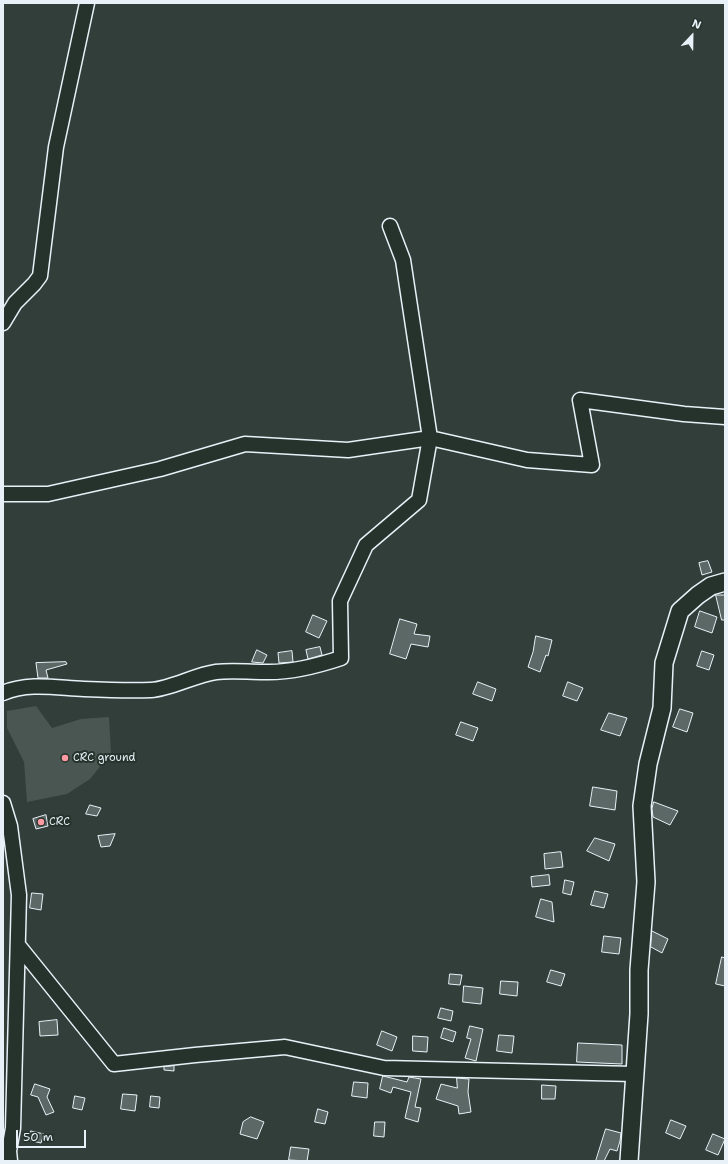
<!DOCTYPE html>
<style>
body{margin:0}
#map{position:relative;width:728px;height:1164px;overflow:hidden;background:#323e39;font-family:"Shantell Sans",sans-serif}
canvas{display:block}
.frame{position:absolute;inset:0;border:4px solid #e8f1f8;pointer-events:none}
.north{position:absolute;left:672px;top:16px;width:40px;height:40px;-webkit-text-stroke:3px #26332d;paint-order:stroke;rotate:22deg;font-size:11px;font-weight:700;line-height:16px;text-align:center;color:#e8f1f8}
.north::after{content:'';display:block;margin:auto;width:14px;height:18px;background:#e8f1f8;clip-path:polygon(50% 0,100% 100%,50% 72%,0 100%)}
.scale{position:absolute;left:16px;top:1130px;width:70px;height:18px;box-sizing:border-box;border:2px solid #e8f1f8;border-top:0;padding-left:5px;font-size:12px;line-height:14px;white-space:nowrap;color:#e8f1f8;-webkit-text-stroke:3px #26332d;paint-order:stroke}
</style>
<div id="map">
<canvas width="728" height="1164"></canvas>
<div class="frame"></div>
<div class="north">N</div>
<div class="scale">50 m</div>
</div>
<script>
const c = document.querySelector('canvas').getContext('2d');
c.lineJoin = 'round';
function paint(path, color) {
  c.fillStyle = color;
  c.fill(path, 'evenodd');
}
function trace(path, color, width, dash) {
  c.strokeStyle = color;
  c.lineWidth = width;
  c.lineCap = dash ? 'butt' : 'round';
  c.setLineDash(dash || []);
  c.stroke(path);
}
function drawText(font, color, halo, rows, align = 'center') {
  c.font = font + ' "Shantell Sans",sans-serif';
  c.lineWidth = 4;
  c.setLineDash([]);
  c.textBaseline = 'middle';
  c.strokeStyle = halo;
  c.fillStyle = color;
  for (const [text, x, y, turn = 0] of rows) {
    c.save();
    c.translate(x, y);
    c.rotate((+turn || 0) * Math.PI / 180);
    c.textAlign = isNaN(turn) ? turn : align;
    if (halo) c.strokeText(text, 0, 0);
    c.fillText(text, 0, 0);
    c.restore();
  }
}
const green = new Path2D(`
 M36,706L52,728L81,719L109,717L111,753L90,779L67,794L27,802L24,762L7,728V711Z`);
const building = new Path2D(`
 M708,561L712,572L702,575L699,563Z
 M716,595H725V620H722Z
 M700,611L717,617L712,633L695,627Z
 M313,615L327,621L319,638L306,632Z
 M400,619L417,624L414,634L430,636L428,647L411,644L406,659L390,654Z
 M536,636L552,640L548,656L546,655L540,672L528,667L533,652Z
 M320,647L322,655L308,659L306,650Z
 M257,650L267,655L263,663L252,662Z
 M292,651L293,662L279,663L278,653Z
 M702,651L714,655L709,670L697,666Z
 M66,662L67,664L46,670L48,678H38L36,663Z
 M478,682L496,689L492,701L473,694Z
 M568,682L583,688L577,701L563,696Z
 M680,709L693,713L687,732L673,727Z
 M609,713L627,718L620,736L601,730Z
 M461,722L478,728L473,741L456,735Z
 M593,787L617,791L615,810L590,806Z
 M654,802L678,811L670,825L653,817L652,809Z
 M90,805L101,808L97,816L86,814Z
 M46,815L48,826L36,829L33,819Z
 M115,834L110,846L101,847L98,836Z
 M595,838L615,844L609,861L587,851Z
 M561,852L563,867L545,869L544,854Z
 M549,875L550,885L532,887L531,877Z
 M565,880L574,882L571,895L563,893Z
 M595,891L608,894L604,908L591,905Z
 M32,893L43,894L41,910L30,908Z
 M541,899L552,902L554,922L536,917Z
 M652,931L668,939L662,953L651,947Z
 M604,936L621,938L619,954L602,952Z
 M722,957L725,958V986L716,984Z
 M551,970L565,974L561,986L547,982Z
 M450,974L462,975L460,985L449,984Z
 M501,981L518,982L517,996L500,994Z
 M464,986L483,988L481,1004L463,1002Z
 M441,1008L453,1011L451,1021L438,1018Z
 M57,1020L58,1035L40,1036L39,1022Z
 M470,1026L483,1029L476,1061L465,1058L471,1039L467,1038Z
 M444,1028L456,1032L453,1042L441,1038Z
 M382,1031L397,1037L392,1051L377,1045Z
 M499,1035L514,1036L512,1053L497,1051Z
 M413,1036L428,1037L427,1052L413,1051Z
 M578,1043L622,1045V1064L577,1062Z
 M174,1066V1071L164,1070V1067Z
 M383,1076L407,1082L409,1077L421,1079L415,1107L421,1108L418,1122L405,1118L411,1092L393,1087L391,1093L380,1089Z
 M457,1078L469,1079L468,1092L471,1112L459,1114L458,1106L436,1099L441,1084L457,1088Z
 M354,1082L368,1083L367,1098L352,1096Z
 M35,1084L50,1089L47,1097L54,1112L46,1115L38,1097L31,1095Z
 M542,1085L556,1086L555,1099H542Z
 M123,1094L137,1095L135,1111L121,1109Z
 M75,1096L85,1098L82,1110L73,1108Z
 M151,1096L160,1097L159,1108L150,1107Z
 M318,1109L328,1112L325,1124L315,1122Z
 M251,1117L264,1122L257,1139L240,1134L243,1122Z
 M671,1120L686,1126L680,1139L666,1133Z
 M375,1122H385L384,1137L374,1136Z
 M606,1129L621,1133L620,1141L617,1151L610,1149L604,1161H596Z
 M31,1131L44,1134L41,1143L28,1140Z
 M713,1134L725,1139L718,1155L706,1150Z
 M291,1147L309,1149L307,1161L289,1160Z`);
const minor = new Path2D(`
 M3,323L15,303L34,284L40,276L56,147L87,3
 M3,494H48L160,469L245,444L348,450L430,438L527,460L592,465L580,400L684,414L725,417
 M3,693C29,682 57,688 84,689C106,690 129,691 151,690C170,689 195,675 216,672C232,670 247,672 264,672C290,673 317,666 341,658L340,601L366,545L419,500L430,438L403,260L390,226
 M3,803L10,826L19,895L13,1128L9,1151L10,1161
 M18,945L114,1064L195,1055L285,1047L384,1068L634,1074`);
const major = new Path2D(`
 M629,1161L639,1014V970L646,882L642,806L648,764L662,708L664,663L680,611L698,595L711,586L725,582`);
const markers = [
 [65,758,4,"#ff9aa2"],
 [41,822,4,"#ff9aa2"]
];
const poiNames = [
 ["CRC ground",73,758],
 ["CRC",49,822]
];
paint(green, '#495651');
paint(building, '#5c6865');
trace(building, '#e8f1f8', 1);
trace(minor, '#e8f1f8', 17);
trace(major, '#e8f1f8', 20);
trace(minor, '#26332d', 14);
trace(major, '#26332d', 17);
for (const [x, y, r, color] of markers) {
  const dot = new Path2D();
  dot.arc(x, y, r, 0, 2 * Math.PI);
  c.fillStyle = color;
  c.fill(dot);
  trace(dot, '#26332d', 1.5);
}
drawText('11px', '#e8f1f8', '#26332d', poiNames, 'left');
</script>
